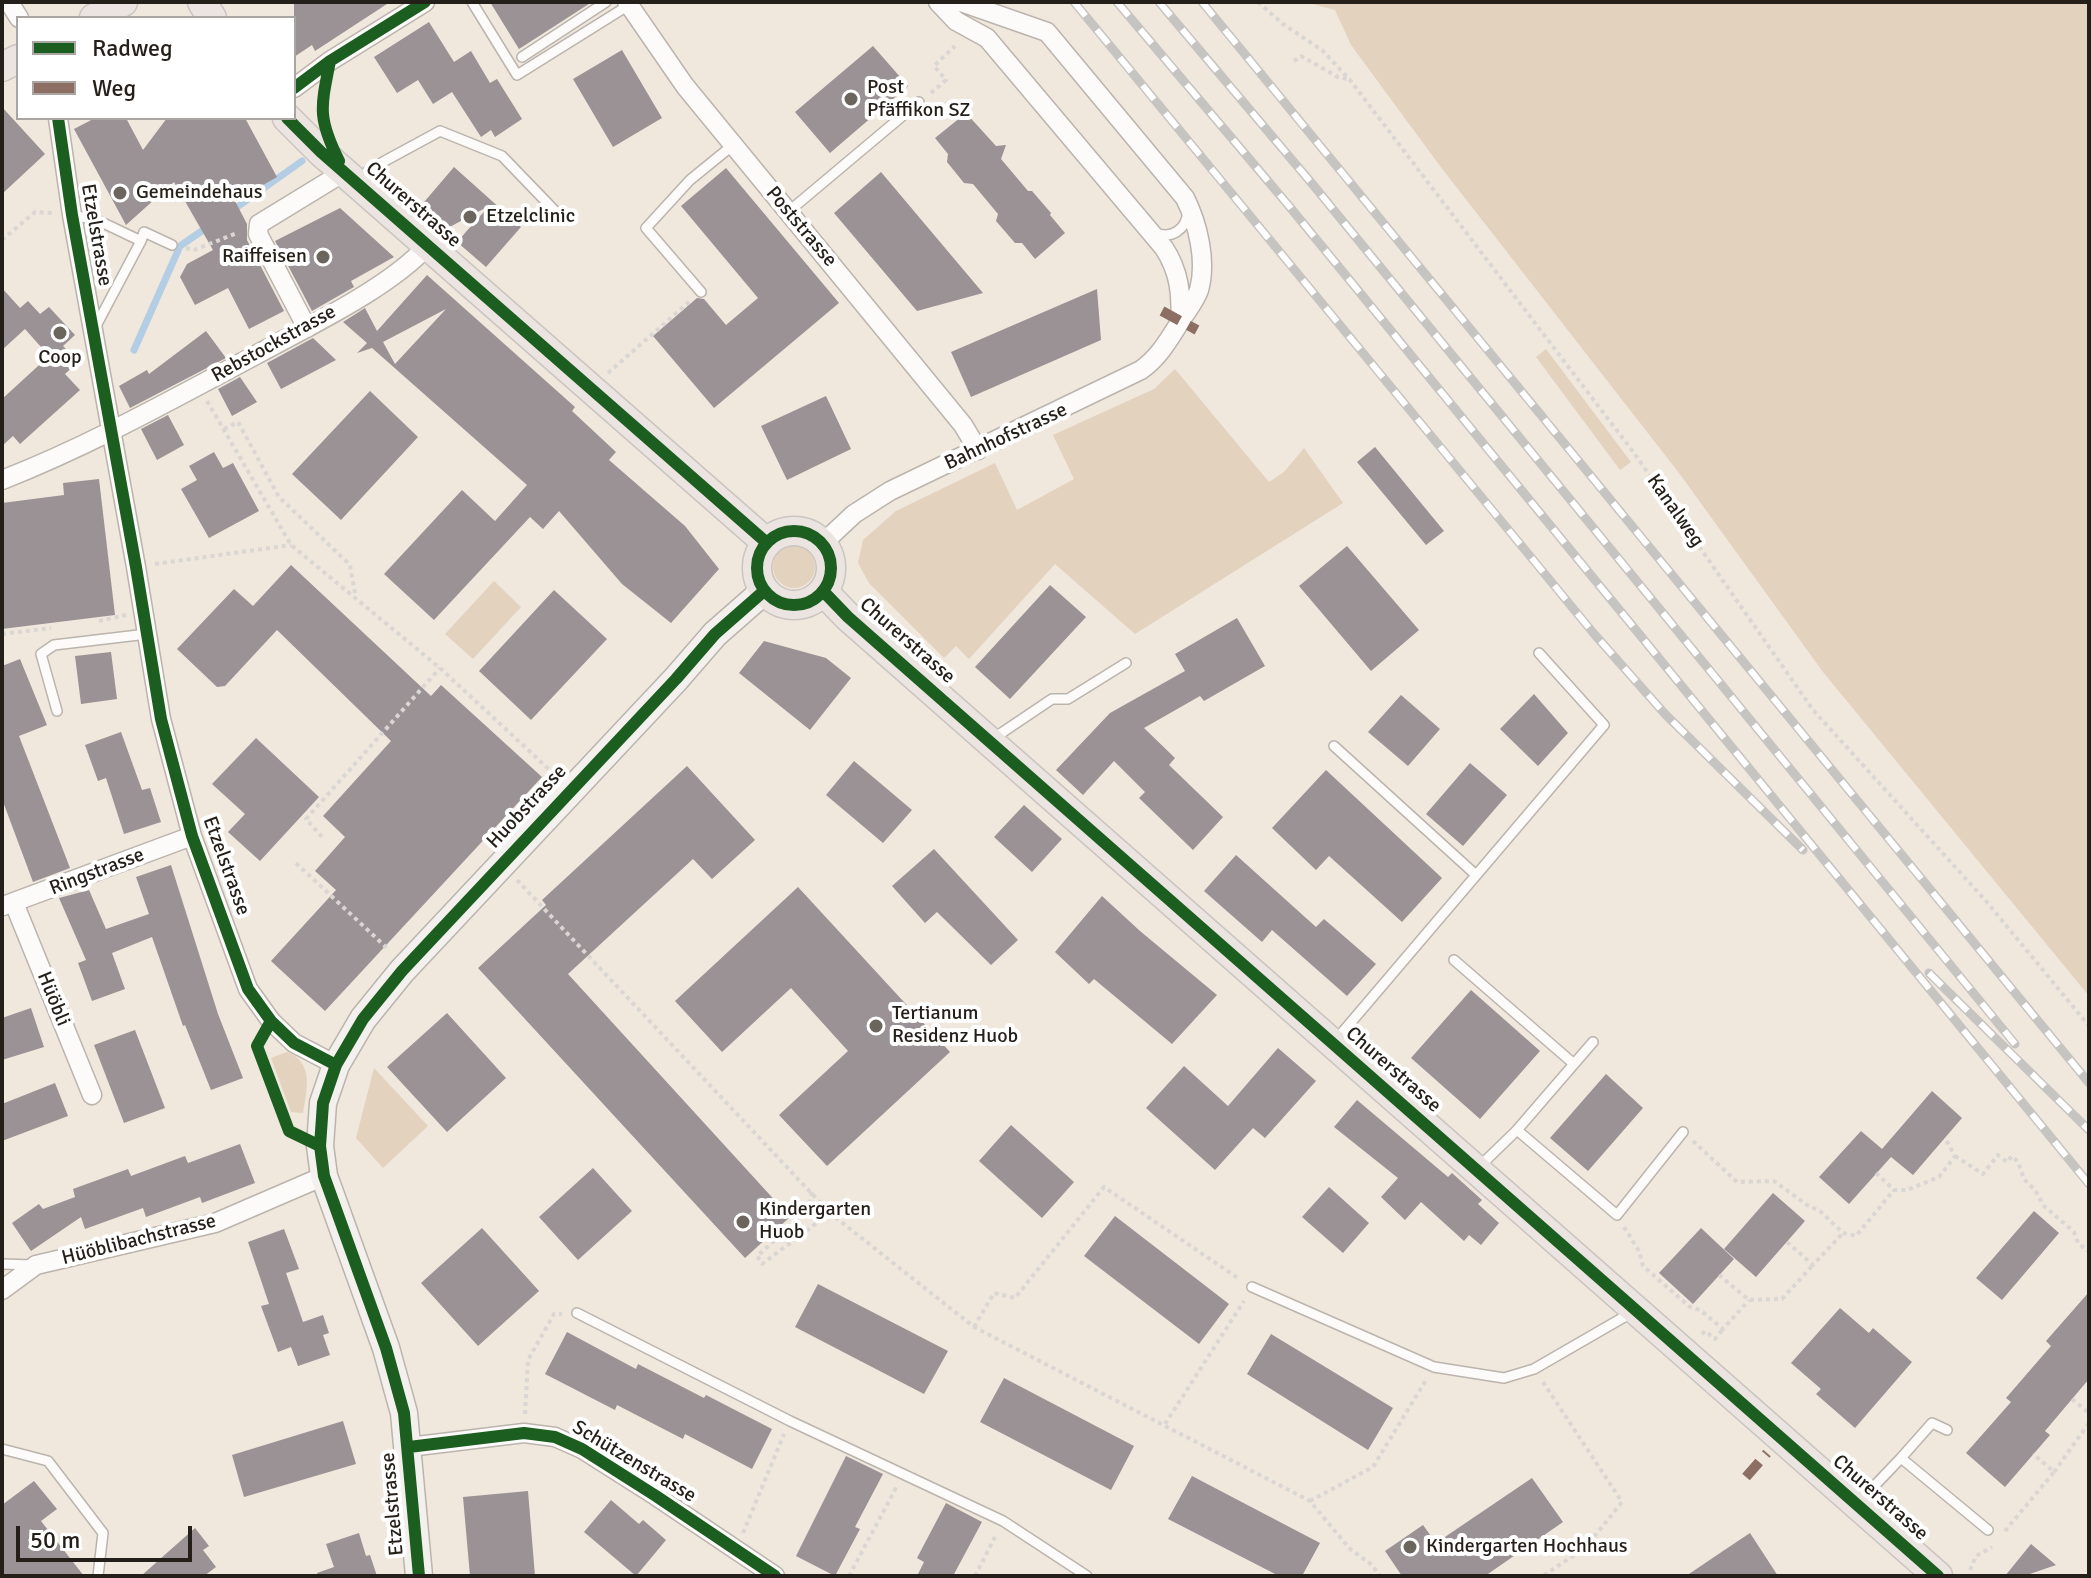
<!DOCTYPE html>
<meta charset="utf-8">
<style>
body{margin:0}
#map{position:relative;width:2091px;height:1578px;overflow:hidden;background:#f0e7dd;font-family:Signika,sans-serif}
canvas{display:block}
.frame{position:absolute;inset:0;border:4px solid #251f19;pointer-events:none}
.legend{position:absolute;left:16px;top:16px;width:280px;height:104px;box-sizing:border-box;background:#fff;border:2px solid #a8a5a3;margin:0;padding:10px 14px;list-style:none;font-size:24px;color:#251f19}
.legend li{display:flex;align-items:center;gap:16px;height:40px}
.legend b{width:40px;border:2px solid #a8a5a3}
.scale{position:absolute;left:16px;top:1526px;width:176px;height:36px;box-sizing:border-box;border:4px solid #251f19;border-top:0;padding-left:10px;font-size:24px;line-height:28px;white-space:nowrap;color:#251f19;-webkit-text-stroke:6px #fff;paint-order:stroke}
</style>
<div id="map">
<canvas width="2091" height="1578"></canvas>
<div class="frame"></div>
<ul class="legend">
<li><b style="height:10px;background:#1b5e20"></b>Radweg</li>
<li><b style="height:10px;background:#8d6e63"></b>Weg</li>
</ul>
<div class="scale">50 m</div>
</div>
<script>
const c = document.querySelector('canvas').getContext('2d');
c.lineJoin = 'round';
function paint(path, color) {
  c.fillStyle = color;
  c.fill(path, 'evenodd');
}
function trace(path, color, width, dash) {
  c.strokeStyle = color;
  c.lineWidth = width;
  c.lineCap = dash ? 'butt' : 'round';
  c.setLineDash(dash || []);
  c.stroke(path);
}
function drawText(font, color, halo, rows, align = 'center') {
  c.font = font + ' Signika,sans-serif';
  c.lineWidth = 8;
  c.setLineDash([]);
  c.textBaseline = 'middle';
  c.strokeStyle = halo;
  c.fillStyle = color;
  for (const [text, x, y, turn = 0] of rows) {
    c.save();
    c.translate(x, y);
    c.rotate((+turn || 0) * Math.PI / 180);
    c.textAlign = isNaN(turn) ? turn : align;
    if (halo) c.strokeText(text, 0, 0);
    c.fillText(text, 0, 0);
    c.restore();
  }
}
const green = new Path2D(`
 M1305,2H2089V996L1823,672L1679,473L1440,166L1351,45L1335,10Z
 M1546,349L1631,462L1620,470L1536,357Z
 M1175,369L1269,482L1284,472L1304,448L1343,503L1135,634L1055,564L969,659L956,646L944,658L869,583L858,563L863,540L896,511L995,463L1017,510L1074,479L1053,435L1154,389Z
 M773 567a21 21 0 1 1 42 0a21 21 0 1 1-42 0Z
 M494,581L521,607L473,659L445,634Z
 M287,1052C314,1062 307,1090 303,1113L291,1112L271,1058Z
 M374,1068L428,1126L383,1168L356,1138Z`);
const stream = new Path2D(`
 M233,210L302,161
 M134,350L180,246L209,226`);
const building = new Path2D(`
 M294,2H390L315,51L312,45L294,57Z
 M490,2H592L519,49Z
 M429,22L454,62L471,51L490,83L497,79L522,119L495,137L491,130L481,137L452,92L433,104L418,80L397,93L374,57Z
 M873,46L908,86L830,153L795,112Z
 M622,50L662,118L613,147L573,79Z
 M2,107L45,154L2,194Z
 M966,113L996,146L1006,145L1001,159L1028,191H1032L1051,213L1050,215L1065,233L1035,259L1022,243H1015L996,221L998,214L973,184L964,183L947,162L948,154L935,138Z
 M95,118H126L143,150L167,118H245L277,177L235,201L247,224V240L284,311L249,329L228,288L195,305L180,277L187,264L213,250L174,182L126,225L74,129Z
 M454,167L521,227L486,267L457,242L489,206L444,230L419,208Z
 M726,168L839,303L714,408L653,336L697,298L704,299L726,325L758,298L681,206Z
 M881,172L983,293L917,311L834,213Z
 M340,208L394,257L351,281L354,287L312,311L275,241Z
 M427,275L575,407L572,411L616,452L609,460L685,526L719,569L671,623L622,584L559,511L543,529L530,517L434,620L384,574L462,490L495,521L527,485L372,348L357,353L367,343L343,322L365,308L377,331ZM446,309L395,364L383,342Z
 M2,288L20,308L28,301L40,314L49,307L75,335L63,346L78,362L65,374L80,390L20,444L13,436L2,446V399L49,356L25,329L2,350Z
 M1097,289L1101,340L971,397L951,352Z
 M206,331L226,358L130,408L119,386L147,370L149,374Z
 M313,338L336,360L281,389L267,363Z
 M240,377L257,402L232,416L218,389Z
 M370,391L418,437L341,520L292,474Z
 M826,396L851,449L787,480L761,426Z
 M168,415L184,445L157,460L141,429Z
 M1375,447L1444,531L1426,545L1357,462Z
 M214,452L223,468L233,463L259,511L209,538L181,489L197,480L189,466Z
 M99,479L115,615L2,629V503L64,495L63,483Z
 M1347,546L1419,630L1371,671L1299,586Z
 M291,565L431,696L441,685L542,777L325,1011L271,961L336,890L315,871L345,837L323,816L391,741L277,630L225,686L217,687L177,649L234,589L253,606Z
 M1050,585L1086,617L1010,699L975,667Z
 M554,590L607,639L531,720L479,671Z
 M1237,618L1265,666L1204,701L1200,696L1144,728L1175,758L1169,765L1223,817L1193,850L1139,798L1145,792L1114,761L1083,795L1056,770L1110,713L1185,671L1175,654Z
 M764,641L826,658L851,678L810,730L739,673Z
 M111,652L117,699L81,704L75,656Z
 M20,659L47,725L19,736L70,868L33,882L2,799V666Z
 M1534,694L1568,733L1538,766L1500,729Z
 M1401,695L1440,729L1408,766L1368,732Z
 M121,732L142,790L150,788L161,822L124,834L106,778L98,781L85,745Z
 M256,738L319,797L260,861L228,832L245,814L212,784Z
 M854,761L912,810L883,843L826,795Z
 M1470,763L1507,795L1463,846L1426,814Z
 M687,766L755,840L712,879L693,859L568,974L790,1217L745,1258L478,968L546,905L542,900Z
 M1326,770L1442,878L1402,922L1329,856L1316,870L1272,828Z
 M1024,805L1062,839L1032,872L994,837Z
 M934,849L1018,940L991,965L937,912L925,923L892,886Z
 M1236,855L1316,927L1324,919L1376,964L1347,996L1272,930L1262,942L1204,891Z
 M171,865L218,1014L243,1078L211,1090L185,1025L183,1026L152,937L112,953L125,989L92,1001L78,963L86,960L59,898L89,890L106,929L149,914L136,877Z
 M798,887L950,1052L827,1166L779,1115L848,1051L791,988L722,1052L675,1001Z
 M1102,896L1140,931L1217,995L1172,1044L1094,979L1089,984L1055,952Z
 M1471,990L1540,1051L1480,1119L1411,1058Z
 M31,1008L44,1047L2,1060V1018Z
 M447,1013L506,1078L447,1132L387,1067Z
 M135,1030L165,1108L124,1123L94,1045Z
 M1278,1048L1316,1081L1265,1138L1253,1128L1215,1170L1146,1108L1184,1066L1228,1106Z
 M1606,1074L1643,1108L1588,1171L1550,1138Z
 M55,1083L68,1116L2,1141V1104Z
 M1932,1091L1962,1118L1913,1175L1891,1157L1849,1204L1819,1177L1861,1131L1882,1149Z
 M1357,1100L1448,1177L1452,1173L1482,1200L1478,1204L1499,1223L1481,1245L1469,1235L1464,1241L1421,1202L1405,1220L1381,1197L1398,1178L1334,1127Z
 M1011,1125L1074,1182L1042,1218L979,1161Z
 M240,1144L255,1183L202,1203L200,1197L146,1217L143,1208L85,1229L81,1217L31,1251L12,1223L39,1204L43,1209L75,1197L73,1189L128,1169L131,1176L185,1156L188,1163Z
 M593,1168L632,1211L578,1260L539,1217Z
 M1329,1187L1369,1223L1343,1253L1302,1217Z
 M1773,1193L1805,1221L1756,1277L1724,1249Z
 M2034,1211L2059,1233L2002,1300L1976,1278Z
 M1115,1216L1229,1304L1199,1344L1084,1256Z
 M482,1228L539,1291L478,1346L421,1283Z
 M1701,1228L1734,1259L1693,1304L1659,1273Z
 M284,1229L299,1269L286,1273L303,1322L323,1315L329,1333L323,1335L330,1355L298,1366L291,1347L278,1352L261,1306L269,1304L248,1242Z
 M818,1284L948,1351L924,1394L795,1327Z
 M2089,1292V1379L2045,1431L2050,1435L2005,1487L1966,1453L2011,1402L2006,1398L2051,1346L2046,1341Z
 M1840,1308L1869,1333L1873,1328L1912,1362L1855,1428L1816,1394L1821,1389L1791,1363Z
 M567,1332L636,1369L638,1364L704,1398L706,1395L772,1429L752,1469L685,1434L683,1439L617,1405L615,1410L545,1374Z
 M1271,1334L1393,1408L1368,1450L1247,1374Z
 M1004,1378L1134,1446L1111,1490L980,1422Z
 M343,1421L356,1464L244,1497L232,1455Z
 M846,1456L883,1474L855,1527L860,1529L835,1576L796,1556Z
 M1192,1476L1320,1543L1302,1576H1279L1168,1519Z
 M1532,1478L1563,1522L1485,1576H1402L1385,1551L1423,1525L1436,1543Z
 M34,1481L57,1509L41,1521L84,1576H2V1505Z
 M528,1491L535,1576H470L463,1497Z
 M611,1500L639,1524L643,1520L666,1540L636,1576L584,1532Z
 M946,1503L982,1522L953,1576H917L924,1562L917,1558Z
 M195,1528L209,1546L203,1550L216,1567L204,1576H141Z
 M359,1533L366,1556L370,1555L377,1576H318L317,1573L334,1567L326,1544Z
 M1750,1533L1778,1576H1686L1723,1551Z
 M2031,1544L2056,1565L2024,1576H2005Z`);
const path = new Path2D(`
 M1258,2L1283,24L1323,51L1350,80L1634,453L1813,710L1986,901L2089,1026
 M1294,61L1301,56L1338,77L1350,80
 M931,93L946,80L934,66L955,46
 M2,240L35,212L53,213
 M186,248L194,250L237,233
 M608,373L689,302
 M207,401L291,545L440,668L554,774
 M224,429L238,422L279,497L350,565L355,593
 M155,564L291,545
 M99,621L126,615
 M2,634L51,628
 M322,837L306,819L440,668
 M296,863L388,949
 M517,880L830,1213L974,1327L1310,1501L1349,1548L1372,1565L1380,1576
 M1693,1141L1737,1182L1774,1181L1807,1205L1820,1211L1843,1233L1856,1236L1894,1190
 M1955,1156L1983,1174L1998,1155L2007,1162L2012,1156L2018,1162L2024,1179L2035,1190L2044,1206L2074,1232L2078,1243L2089,1252
 M1876,1173L1894,1190H1907L1939,1177L1955,1156L1945,1138
 M812,1192L807,1212L757,1256L762,1264L830,1213
 M1624,1227L1639,1251L1643,1266L1690,1307L1700,1310L1723,1329L1749,1300
 M1787,1242L1813,1265L1843,1233
 M1719,1275L1749,1300L1782,1299L1813,1265
 M974,1327L994,1293L1015,1298L1104,1187L1238,1278
 M1702,1334L1705,1331L1715,1339L1723,1329
 M1543,1382L1622,1502L1586,1547L1543,1576
 M2072,1399L2089,1413
 M525,1414L528,1360L554,1314H562
 M1165,1424L1244,1301
 M2054,1472L2089,1423
 M1310,1501L1373,1467L1426,1380
 M2005,1531L2054,1472L2033,1454
 M743,1533L784,1434
 M1970,1570L1976,1556L1992,1547
 M849,1576L897,1486
 M975,1576L996,1535`);
const lane = new Path2D(`
 M472,2L517,75L629,5
 M522,57L606,2
 M359,180L370,169L440,131L502,156L557,213
 M788,212L919,102
 M72,215L97,220L141,241L144,232L172,245
 M1156,233C1172,239 1185,230 1188,213
 M701,292L646,228L690,180L733,145
 M96,326L141,241
 M57,711L41,654L54,645L147,634
 M994,738L1052,699H1068L1126,663
 M1334,746L1476,875
 M1454,960L1574,1064
 M1335,1041L1604,725L1539,653
 M1517,1130L1617,1215L1683,1132
 M1479,1167L1517,1130L1593,1042
 M2,1264L32,1265
 M1252,1287L1434,1367L1504,1378L1534,1369L1631,1313
 M577,1313L790,1421L1003,1521L1087,1576
 M2,1449L48,1461L103,1533L98,1576
 M1901,1458L1932,1423L1947,1430
 M1859,1502L1901,1458L1988,1530`);
const street = new Path2D(`
 M9,2L19,18
 M627,2L685,86L963,425L978,450
 M938,2L956,21L987,38L1164,248C1179,271 1182,294 1180,321
 M294,88L330,61L425,2
 M58,118L72,215L136,567L161,719L192,836L248,989L271,1021L294,1043L336,1065
 M307,328L258,234L259,224L344,172
 M2,480C89,446 171,400 254,356C305,328 390,288 428,245
 M822,544L854,514L890,491L1141,370C1159,357 1168,341 1180,322C1186,311 1195,302 1199,290C1207,261 1198,224 1185,198L1047,32L961,2
 M14,903L92,1095
 M3,906L192,836
 M2,1290L36,1265L215,1223L324,1176
 M409,1447L524,1433L555,1437L582,1449L656,1496L775,1576`);
const secondary = new Path2D(`
 M419,1576L404,1413L386,1348L324,1176L320,1146L323,1103L336,1065L363,1019L402,971L676,679L715,634L764,591`);
const primary = new Path2D(`
 M202,2L212,18
 M94,18L123,2
 M2,67L18,59
 M287,118L321,152L767,543
 M757 568a37 37 0 1 1 74 0a37 37 0 1 1-74 0Z
 M823,591L848,617L1938,1576`);
const rail = new Path2D(`
 M1074,2L1595,635L1665,714L1803,850
 M1117,2L1289,206L2089,1184
 M1159,2L1314,186L2015,1044
 M1202,2L2089,1083
 M1929,973L2089,1130`);
const quiet = new Path2D(`
 M1162,311L1197,330
 M1746,1477L1767,1453`);
const cycleway = new Path2D(`
 M330,61C321,107 317,117 339,161
 M294,88L330,61L425,2
 M58,118L72,215L136,567L161,719L192,836L248,989L271,1021L294,1043L336,1065
 M287,118L321,152L767,543
 M757 568a37 37 0 1 1 74 0a37 37 0 1 1-74 0Z
 M823,591L848,617L1938,1576
 M271,1021L257,1046L289,1131L320,1146
 M409,1447L524,1433L555,1437L582,1449L656,1496L775,1576
 M419,1576L404,1413L386,1348L324,1176L320,1146L323,1103L336,1065L363,1019L402,971L676,679L715,634L764,591`);
const markers = [
 [851,99,8,"#6c655e"],
 [120,193,8,"#6c655e"],
 [470,217,8,"#6c655e"],
 [323,257,8,"#6c655e"],
 [60,333,8,"#6c655e"],
 [876,1026,8,"#6c655e"],
 [743,1222,8,"#6c655e"],
 [1410,1547,8,"#6c655e"]
];
const poiNames = [
 ["Post",867,88],
 ["Pfäffikon SZ",867,111],
 ["Gemeindehaus",136,193],
 ["Etzelclinic",486,217],
 ["Raiffeisen",307,257,"right"],
 ["Coop",60,358,"center"],
 ["Tertianum",892,1014],
 ["Residenz Huob",892,1037],
 ["Kindergarten",759,1210],
 ["Huob",759,1233],
 ["Kindergarten Hochhaus",1426,1547]
];
const streetNames = [
 ["Churerstrasse",413,205,41],
 ["Poststrasse",801,227,50],
 ["Etzelstrasse",96,235,80],
 ["Rebstockstrasse",274,344,-29],
 ["Bahnhofstrasse",1006,437,-25],
 ["Kanalweg",1675,511,55],
 ["Churerstrasse",907,641,41],
 ["Huobstrasse",527,807,-47],
 ["Etzelstrasse",226,866,70],
 ["Ringstrasse",97,872,-21],
 ["Hüöbli",53,999,68],
 ["Churerstrasse",1393,1070,41],
 ["Hüöblibachstrasse",139,1240,-14],
 ["Schützenstrasse",634,1462,31],
 ["Churerstrasse",1880,1498,41],
 ["Etzelstrasse",393,1504,-95]
];
paint(green, '#e3d2be');
trace(stream, '#b3cde5', 7);
paint(building, '#9a9294');
trace(lane, '#bbb4ad', 12);
trace(street, '#bbb4ad', 21);
trace(secondary, '#bbb4ad', 29);
trace(primary, '#cac5c1', 31);
trace(path, '#d9d6d3', 4, [4, 4]);
trace(lane, '#fdfbfa', 9);
trace(street, '#fdfbfa', 18);
trace(secondary, '#f4f0ed', 26);
trace(primary, '#ece4e0', 28);
trace(rail, '#c6c4c1', 9);
trace(rail, '#fff', 6, [18]);
trace(quiet, '#8d6e63', 10, [20, 10]);
trace(cycleway, '#1b5e20', 12);
for (const [x, y, r, color] of markers) {
  const dot = new Path2D();
  dot.arc(x, y, r, 0, 2 * Math.PI);
  c.fillStyle = color;
  c.fill(dot);
  trace(dot, '#fff', 3);
}
drawText('20px', '#251f19', '#fff', poiNames, 'left');
drawText('20px', '#251f19', '#fff', streetNames);
</script>
